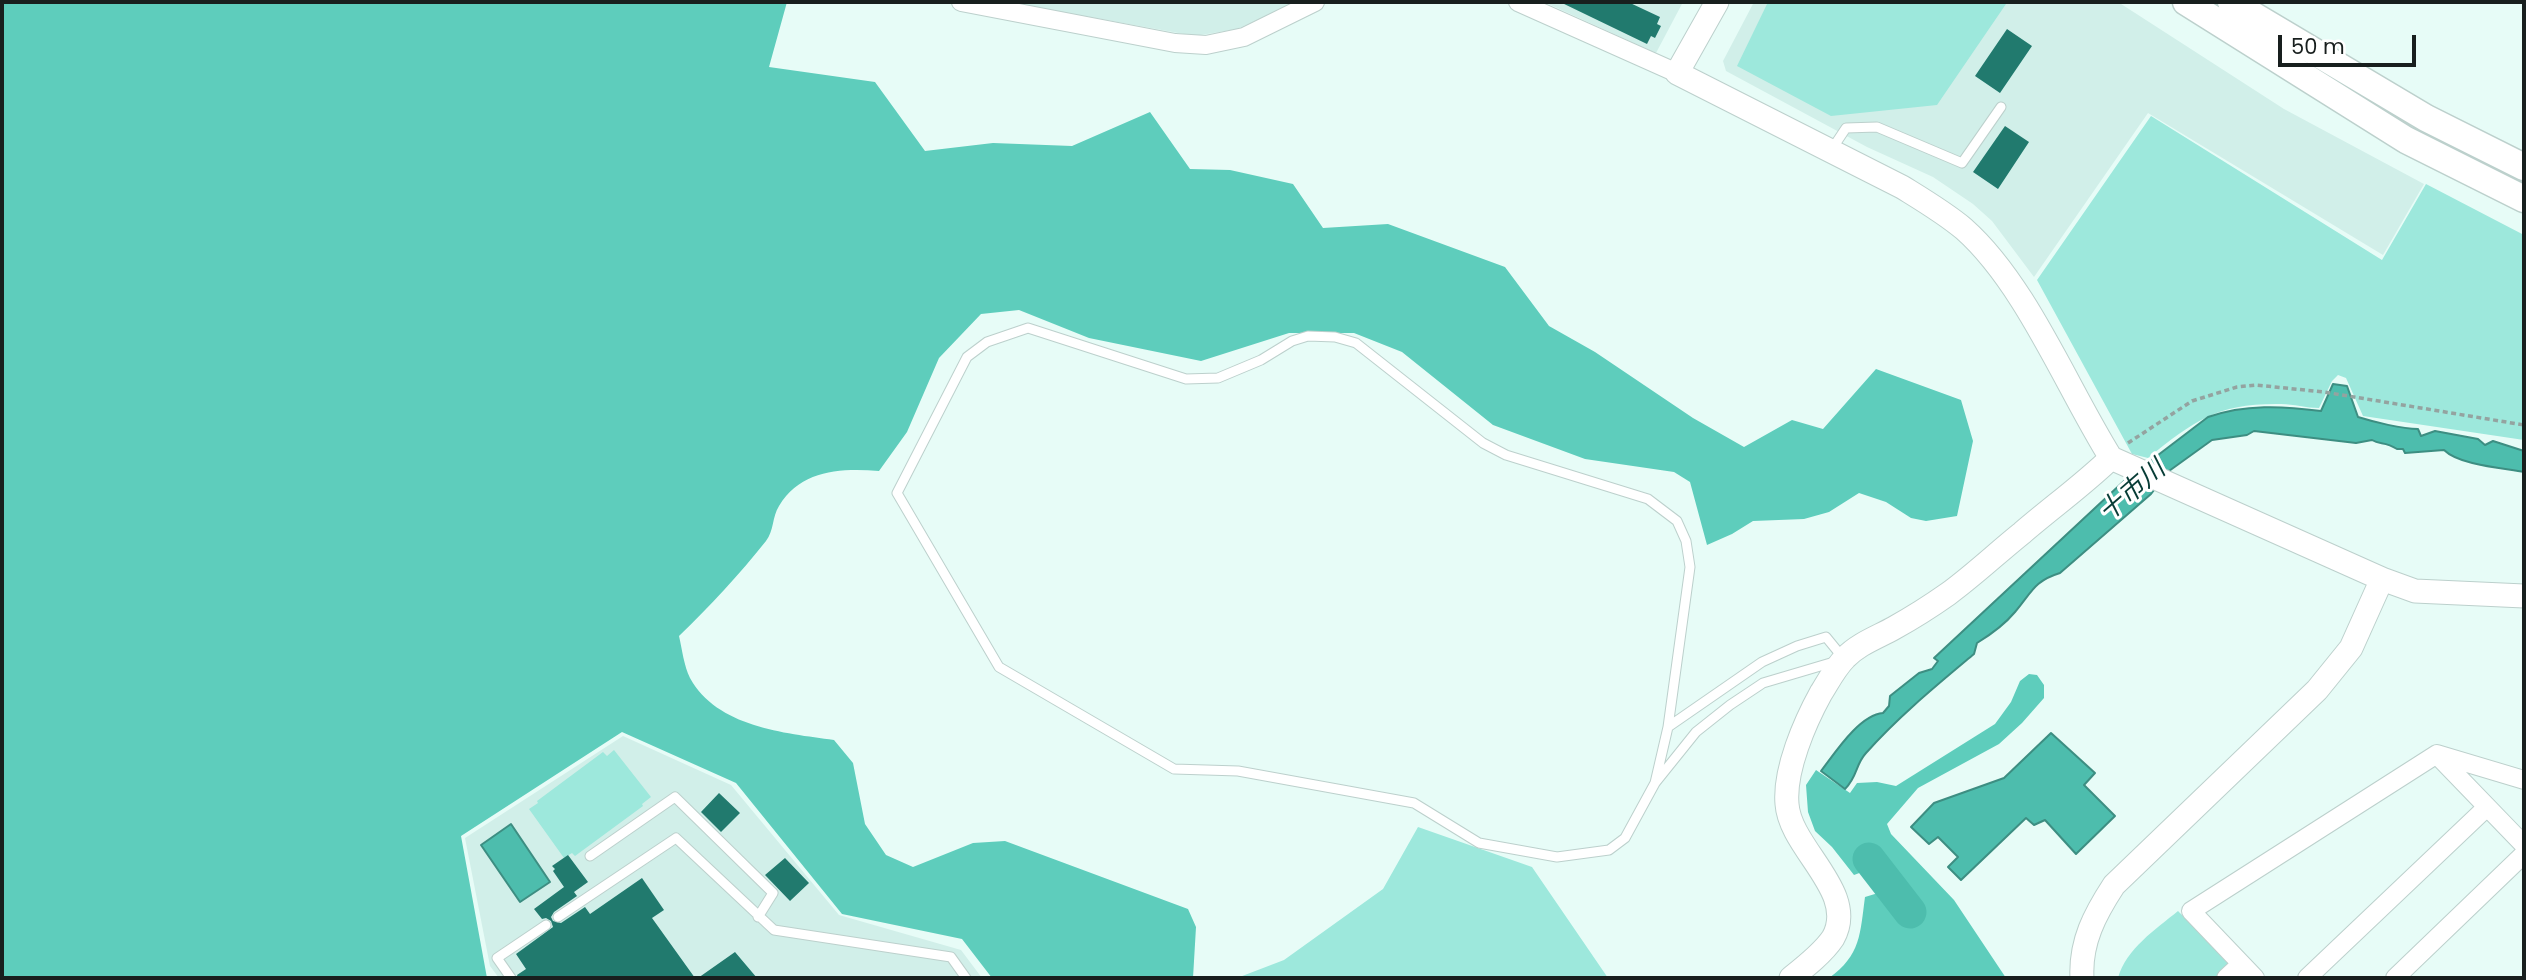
<!DOCTYPE html>
<meta charset="utf-8">
<style>
body{margin:0}
#map{position:relative;width:2526px;height:980px;overflow:hidden;background:#e7fcf7;font-family:Poppins,sans-serif}
canvas{display:block}
.frame{position:absolute;inset:0;border:4px solid #181f1e;pointer-events:none}
.scale{position:absolute;left:2278px;top:35px;width:138px;height:32px;box-sizing:border-box;border:4px solid #181f1e;border-top:0;padding-left:9px;font-size:21px;line-height:24px;white-space:nowrap;color:#181f1e;-webkit-text-stroke:5px #fff;paint-order:stroke}
</style>
<div id="map">
<canvas width="2526" height="980"></canvas>
<div class="frame"></div>
<div class="scale">50 m</div>
</div>
<script>
const c = document.querySelector('canvas').getContext('2d');
c.lineJoin = 'round';
function paint(path, color) {
  c.fillStyle = color;
  c.fill(path, 'evenodd');
}
function trace(path, color, width, dash) {
  c.strokeStyle = color;
  c.lineWidth = width;
  c.lineCap = dash ? 'butt' : 'round';
  c.setLineDash(dash || []);
  c.stroke(path);
}
function drawText(font, color, halo, rows, align = 'center') {
  c.font = font + ' Poppins,"Noto Sans JP",sans-serif';
  c.lineWidth = 6;
  c.setLineDash([]);
  c.textBaseline = 'middle';
  c.strokeStyle = halo;
  c.fillStyle = color;
  for (const [text, x, y, turn = 0] of rows) {
    c.save();
    c.translate(x, y);
    c.rotate((+turn || 0) * Math.PI / 180);
    c.textAlign = isNaN(turn) ? turn : align;
    if (halo) c.strokeText(text, 0, 0);
    c.fillText(text, 0, 0);
    c.restore();
  }
}
const built = new Path2D(`
 M1007,2H1298L1237,29L1195,36Z
 M1544,2H1683L1656,53Z
 M1754,2H2118L2284,109L2424,184L2383,255L2148,113L2034,277L1992,221L1973,204L1933,177L1867,147L1726,71L1723,61Z
 M623,736L731,785L839,915L961,950L982,978H499L490,966L465,838Z`);
const green = new Path2D(`
 M1768,2H2002L2006,4L1937,105L1831,116L1737,66Z
 M2151,116L2382,260L2426,184L2524,235V440L2363,416L2346,378L2338,375L2332,381L2319,408C2306,408 2294,404 2281,404C2218,403 2195,420 2148,458L2132,454L2037,280Z
 M614,750L651,797L642,804L643,806L575,856L572,853L564,858L529,809L538,803L537,801L603,752L607,756Z
 M1418,827L1532,867L1608,978H1237L1284,960L1383,889Z
 M2178,911L2231,965L2216,978H2118C2126,949 2156,929 2178,911Z`);
const forest = new Path2D(`
 M2,2H787L769,67L875,82L925,151L993,143L1072,146L1150,112L1190,169L1230,170L1293,184L1323,228L1388,224L1505,267L1549,326L1595,352L1693,418L1744,447L1792,420L1823,429L1876,369L1961,400L1973,441L1957,516L1926,521L1911,518L1886,502L1859,493L1829,512L1804,519L1753,521L1732,534L1707,545L1690,482L1674,472L1585,459L1493,425L1402,352L1354,333H1289L1201,361L1089,338L1019,310L981,314L939,358L907,432L879,471C840,468 801,470 779,506C772,517 774,531 766,541C739,575 710,606 679,636C682,649 684,666 690,678C717,727 784,733 834,740L853,763L865,824L886,855L913,867L973,843L1005,841L1188,909L1196,927L1193,978H992L962,939L842,914L736,783L622,732L461,836L487,978H2Z
 M2029,674L2037,675L2044,685V698L2022,723L1999,744L1918,788L1887,824L1891,834L1954,900L2006,978H1829C1861,955 1860,934 1865,897L1888,890L1902,909L1912,908L1874,857L1862,872L1854,875L1832,847L1815,831L1808,812L1806,785L1816,770L1850,793L1857,783L1877,782L1896,786L1995,724L2011,702L2020,681Z`);
const water = new Path2D(`
 M2333,384L2347,386L2358,417C2374,422 2402,429 2418,429L2421,436L2435,431L2478,439L2485,445L2493,441L2524,451V472C2502,468 2459,465 2444,450L2405,453L2403,449H2397C2385,441 2380,445 2372,440L2356,443L2254,431L2247,435L2212,440L2169,471L2151,494L2060,573C2034,581 2032,592 2015,612C2005,624 1990,635 1977,643L1974,654C1937,685 1899,716 1866,753C1855,765 1858,776 1845,789L1821,771C1835,753 1859,715 1883,713L1889,706L1890,696L1919,673L1932,669L1938,661L1934,658L2124,481L2208,417C2245,404 2283,406 2321,411Z
 M2051,733L2095,773L2084,785L2115,816L2076,854L2045,820L2034,825L2026,818L1961,880L1948,867L1958,857L1938,837L1929,844L1911,827L1934,803L2004,778Z
 M511,824L550,882L520,902L481,845Z`);
const river = new Path2D(`
 M1869,859L1910,912`);
const building = new Path2D(`
 M1560,2H1628L1660,17L1657,24L1661,26L1655,38L1651,36L1647,44Z
 M2007,29L2032,46L2000,93L1975,76Z
 M2005,126L2029,142L1998,189L1973,172Z
 M719,793L740,813L721,832L701,812Z
 M568,855L588,882L574,892L577,896L554,912L551,917L553,921L561,923L585,907L590,914L642,878L664,910L652,918L695,978H518L517,975L526,969L516,954L553,927L551,921L546,918L542,919L534,909L564,887L553,871L555,869L552,866Z
 M785,858L809,883L790,901L765,875Z
 M735,952L757,978H698Z`);
const path = new Path2D(`
 M2128,443L2192,401L2237,387L2256,385L2324,392L2524,425`);
const service = new Path2D(`
 M1832,149L1846,128L1877,127L1962,163L2001,107
 M1655,783L1668,727L1690,567L1686,541L1677,521L1648,499L1506,455L1483,443L1356,343L1335,337L1308,336L1292,341L1261,360L1218,378L1186,379L1028,328L987,342L967,357L897,493L999,667L1174,769L1238,771L1414,803L1479,843L1557,857L1609,850L1625,838L1655,783L1696,732L1730,705L1763,683L1844,659L1826,637L1797,646L1762,662L1668,727
 M590,856L675,797L773,893L758,917
 M558,917L676,838L774,930L951,957L966,978
 M511,978L497,958L546,925`);
const minor = new Path2D(`
 M961,2L1175,43L1206,45L1244,37L1315,2
 M1518,2L1677,73
 M2439,757L2524,845
 M2226,978L2241,964
 M2255,978L2191,911L2437,754L2524,780
 M2307,978L2487,807
 M2395,978L2524,854`);
const tertiary = new Path2D(`
 M1717,2L1677,73L1902,187C1923,200 1945,213 1964,229C2026,284 2067,388 2111,458
 M1791,978C1805,967 1823,953 1833,938C1859,892 1790,849 1787,804C1784,770 1805,722 1821,693C1828,682 1835,668 1845,658C1858,644 1878,637 1894,628C1912,618 1931,606 1948,594C1974,575 1997,553 2022,533C2051,508 2083,485 2111,458L2382,579L2415,591L2524,596
 M2082,978C2080,942 2095,914 2114,885L2317,690L2351,648L2382,579`);
const secondary = new Path2D(`
 M2186,2L2406,140L2524,199
 M2231,2L2426,118L2524,167`);
const waterNames = [
 ["十市川",2133,492,-41]
];
paint(built, '#d1efe9');
paint(green, '#9de8dc');
paint(forest, '#5ecdbc');
paint(water, '#4dbdad');
trace(water, '#3d8e82', 2);
trace(river, '#4dbdad', 33);
paint(building, '#217a6e');
trace(service, '#bcd0cc', 11);
trace(minor, '#bcd0cc', 20);
trace(tertiary, '#bcd0cc', 25);
trace(secondary, '#bcd0cc', 29);
trace(path, '#94a3a0', 3.5, [5, 3.5]);
trace(service, '#fff', 9);
trace(minor, '#fff', 18);
trace(tertiary, '#fff', 23);
trace(secondary, '#fff', 26);
drawText('italic 26px', '#073c36', '#fff', waterNames);
</script>
